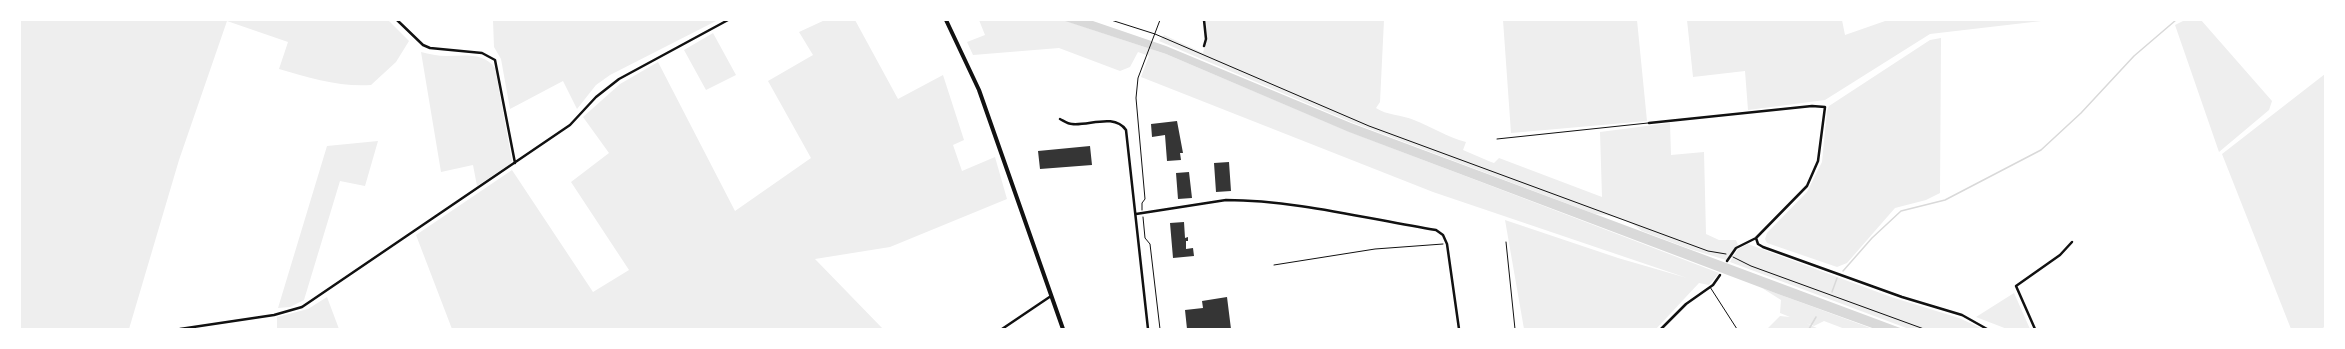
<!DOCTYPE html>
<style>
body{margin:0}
#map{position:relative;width:2345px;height:349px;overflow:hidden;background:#fff;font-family:"Fira Sans Condensed",sans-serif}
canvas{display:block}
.frame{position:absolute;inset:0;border:21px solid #fff;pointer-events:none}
</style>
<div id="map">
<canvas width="2345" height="349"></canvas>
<div class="frame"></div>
</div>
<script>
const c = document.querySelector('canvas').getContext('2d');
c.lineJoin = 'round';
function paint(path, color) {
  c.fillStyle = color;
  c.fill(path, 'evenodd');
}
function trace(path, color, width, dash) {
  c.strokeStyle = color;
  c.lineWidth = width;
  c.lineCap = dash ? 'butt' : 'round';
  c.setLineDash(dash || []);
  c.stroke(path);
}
const green = new Path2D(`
 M20,20H388L409,41L396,62L371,85C339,87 310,78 279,69L288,42L227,21L179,160L129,329H20Z
 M493,20H718L610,75L596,85L577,109L563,81L510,109L501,59L494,47Z
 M825,20H855L898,99L943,75L964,140L953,145L962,171L995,157L1007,199L890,247L815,259L883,329H452L416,235L512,170L593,292L629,270L571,182L609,153L583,117L620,84L658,62L735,211L811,158L768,81L813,55L799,32Z
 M979,20H1063L1166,54L1350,132L1719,273L1709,285L1699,283L1656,329H1524L1505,220L1618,258L1687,278L1433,192L1141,77L1149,56L1138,52L1130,67L1120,71L1059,48L973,55L967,42L985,35Z
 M1206,20H1384L1380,102L1376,108C1386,115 1402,115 1414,120C1432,127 1447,137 1466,142L1463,150L1491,162L1494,163L1499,158L1602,197L1600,132L1670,123L1671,155L1704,152L1706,234L1719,240H1736L1738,245L1726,260L1690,249L1642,231C1630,220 1610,215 1595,214L1351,122L1159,41L1164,35L1203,53L1207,37Z
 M1503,20H1637L1647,121L1511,133Z
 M1687,20H1842L1845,35L1888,20H2050L1930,34L1825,100L1748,110L1745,71L1693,77Z
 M2185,20H2201L2272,101L2269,110L2219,152L2175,25Z
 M713,33L736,75L706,90L684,50Z
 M1941,38L1940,193L1926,200L1895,208L1847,263L1837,267L1767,243L1765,239L1767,233L1807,192L1822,162L1827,111L1829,106L1930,40Z
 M421,52C429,54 438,56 446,56C464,56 483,52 495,68L512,161L510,164L477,186L473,165L441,172Z
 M2325,74V326L2322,329H2291L2222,154Z
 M378,141L365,186L340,181L304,300L290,307L278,308L327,146Z
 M1748,244L1891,297L1959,318L1983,329H1909L1730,262L1738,249Z
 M1762,288L1873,329H1845L1824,321L1814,326L1806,323L1819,329H1767L1780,316L1790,317L1780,313L1781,300Z
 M2014,293L2030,329H2007L1976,317Z
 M327,297L339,329H277V317L308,309Z`);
const water = new Path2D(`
 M1062,20H1090L1166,46L1351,123L1903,329H1875L1778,294L1349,132L1166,54Z`);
const stream = new Path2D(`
 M1843,271L1872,238L1901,211L1945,200L2041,150L2081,113L2134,56L2176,20
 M1832,292L1837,278
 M1809,329L1816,317`);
const building = new Path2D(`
 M1177,121L1183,153H1180L1181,160L1167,161L1165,135L1152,137L1151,124Z
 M1090,146L1092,165L1040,169L1038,151Z
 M1229,162L1231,191L1216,192L1214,163Z
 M1189,172L1192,198L1178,199L1176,173Z
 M1184,222L1185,238L1188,237V241H1186V249L1193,248L1194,256L1173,258L1170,223Z
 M1227,297L1231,329H1187L1185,310L1203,308L1202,301Z`);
const path = new Path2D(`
 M1111,20L1155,34L1369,126L1708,251L1726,254
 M1142,210V203L1145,199L1136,98L1138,78L1160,20
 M1143,217L1145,238L1150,244L1160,329
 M1506,242L1515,329
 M1733,257L1751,266L1924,329
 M1274,265L1375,249L1443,244`);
const service = new Path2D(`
 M1497,139L1648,123
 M1710,287L1737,329`);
const minor = new Path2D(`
 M397,20L423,45L430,48L482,53L495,60L515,163
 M1204,20L1206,39L1204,46
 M1060,119C1064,121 1068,124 1072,124C1089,126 1114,113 1126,130L1148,329
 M1649,123L1812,106L1825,107L1818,161L1807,186L1756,238L1736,248L1727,261
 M1136,214L1226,200C1295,200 1368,219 1436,230L1443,235L1447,244L1459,329
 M1756,238L1758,244L1763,247L1902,297L1962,315L1987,329
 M180,329L274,315L302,307L570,125L596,97L619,79L728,20
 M1002,329L1051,296
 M1661,329L1686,304L1713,285L1720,275
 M2035,329L2016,286L2060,255L2072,242`);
const primary = new Path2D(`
 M946,20L979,90L1063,329`);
paint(green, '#eee');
paint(water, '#d9d9d9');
trace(stream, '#d9d9d9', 1.5);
paint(building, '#353535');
trace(path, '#111', 1);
trace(service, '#111', 1);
trace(minor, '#111', 2.5);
trace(primary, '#111', 4);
</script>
